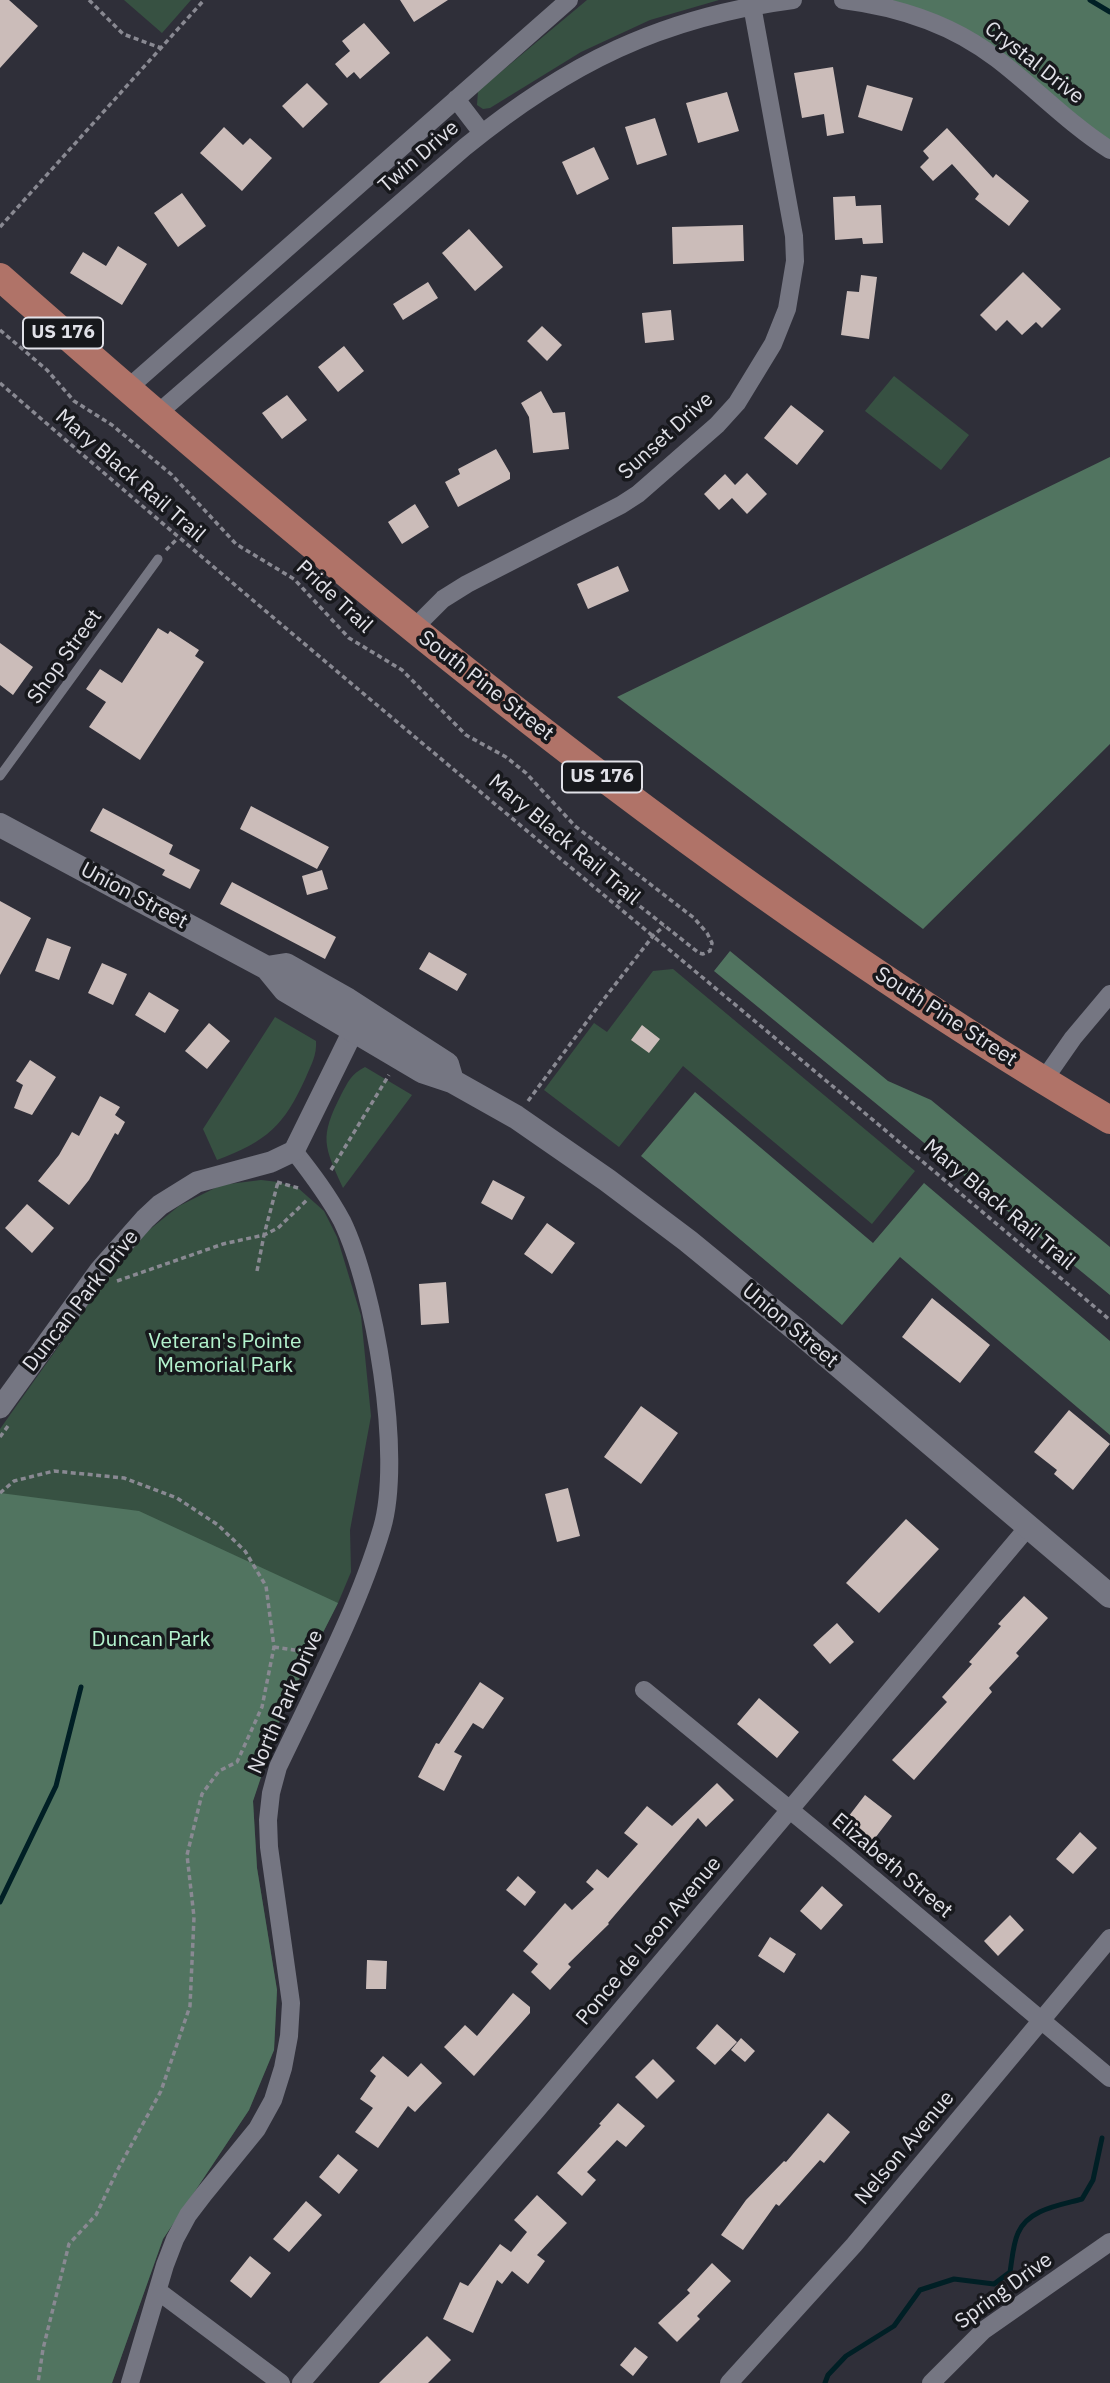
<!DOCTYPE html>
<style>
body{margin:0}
canvas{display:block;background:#2f2f39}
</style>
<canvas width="1110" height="2383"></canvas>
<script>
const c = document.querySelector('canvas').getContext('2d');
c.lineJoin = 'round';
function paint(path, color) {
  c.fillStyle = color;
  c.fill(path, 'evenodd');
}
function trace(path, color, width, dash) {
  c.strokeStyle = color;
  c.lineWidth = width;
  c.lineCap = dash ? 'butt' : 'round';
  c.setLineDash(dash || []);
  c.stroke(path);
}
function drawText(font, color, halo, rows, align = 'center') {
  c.font = font + ' "IBM Plex Sans",sans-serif';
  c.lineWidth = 7;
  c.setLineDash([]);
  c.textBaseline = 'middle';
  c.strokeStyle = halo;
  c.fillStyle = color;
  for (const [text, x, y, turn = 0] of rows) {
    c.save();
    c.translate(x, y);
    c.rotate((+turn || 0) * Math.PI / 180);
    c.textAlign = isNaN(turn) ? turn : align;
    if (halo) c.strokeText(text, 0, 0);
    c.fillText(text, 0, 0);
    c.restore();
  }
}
const green = new Path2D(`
 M124,0H191L162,33Z
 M587,0H719L650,20L581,52L490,108L483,109L477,105L478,91Z
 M894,376L969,435L941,470L865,411Z
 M673,969L915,1171L872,1224L683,1066L619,1147L544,1090L594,1023L607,1032L653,971Z
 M275,1017L316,1041C317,1055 311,1065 306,1077C284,1126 267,1141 217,1160L203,1129Z
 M365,1067L412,1095L343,1188C324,1146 319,1138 341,1095C348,1082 351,1074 365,1067Z
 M261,1180L278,1182L298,1188L324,1211L337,1237L361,1316L371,1416L350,1530L351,1572L338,1603L283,1711L253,1801L257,1868L277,1990L274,2050L249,2110L163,2239L112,2383H0V1429L109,1275L149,1230L179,1206L221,1185Z`);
const forest = new Path2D(`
 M843,0H1110V150L971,41Z
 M1110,457V744L923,929L617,697Z
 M730,951L888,1081L931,1100L1110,1247V1295L714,971Z
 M695,1092L873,1243L924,1183L1110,1341V1435L900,1257L842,1325L641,1156Z
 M0,1493L139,1511L338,1603L283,1711L253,1801L257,1868L277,1990L274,2050L249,2110L163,2239L112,2383H0Z`);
const stream = new Path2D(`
 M1090,0L1110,12
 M0,1902L56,1786L81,1687
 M825,2383L828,2375L846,2356L894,2326L920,2290L954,2279L994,2284L1010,2272C1012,2260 1013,2244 1018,2233C1028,2209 1061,2205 1082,2199L1093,2180L1102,2138`);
const building = new Path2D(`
 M0,0H9L38,26L0,68Z
 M400,0H448L414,22Z
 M364,23L390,53L360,79L354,72L347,78L335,64L350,51L342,41Z
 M833,67L844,133L827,136L824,114L802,118L794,73Z
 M307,83L328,104L303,128L282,106Z
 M867,85L913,98L902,131L858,117Z
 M727,92L739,131L698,143L686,103Z
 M655,118L667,155L637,165L625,127Z
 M224,127L243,145L250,138L272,158L242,191L200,153Z
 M947,128L993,178L996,174L1029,201L1009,226L975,199L979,194L952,164L933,181L920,167L929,158L923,151Z
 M594,147L609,179L577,195L562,162Z
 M182,193L206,226L178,247L154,213Z
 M855,196L856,206L881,205L883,243L863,244L862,238L835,240L833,197Z
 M743,225L744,261L673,264L672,227Z
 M469,229L503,267L475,291L442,253Z
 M118,246L147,264L122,305L70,273L83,252L106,266Z
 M1023,272L1061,309L1042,328L1036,322L1022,335L1007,320L996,331L980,315Z
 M861,275L877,277L869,339L841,335L847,291L859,292Z
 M428,282L438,298L403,320L393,304Z
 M671,310L674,340L645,343L642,313Z
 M542,326L562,345L547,361L527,341Z
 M344,346L364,371L338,392L318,367Z
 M541,391L553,413L565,412L569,449L533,453L529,417L521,403Z
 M287,395L307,420L282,439L262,413Z
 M791,405L824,431L797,465L764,438Z
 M496,449L510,473V479L458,507L445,482L460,474L458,469Z
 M747,473L767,494L747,514L732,498L719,510L704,494L725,474L735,485Z
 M415,504L429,527L402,544L388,522Z
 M618,566L629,591L588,609L577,584Z
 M158,628L168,634L170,631L199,650L195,656L204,662L140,760L89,727L106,702L86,689L100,669L122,683Z
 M0,643L33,667L13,695L0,685Z
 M251,806L329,847L317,869L240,829Z
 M103,808L173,845L169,854L200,870L190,889L162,875L165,870L90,831Z
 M322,870L328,889L307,895L302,876Z
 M232,882L336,937L325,959L220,904Z
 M0,901L31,918L0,975Z
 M47,938L71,947L59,980L35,971Z
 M429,952L467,974L457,991L419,969Z
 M102,963L127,974L113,1005L88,993Z
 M149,992L179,1010L165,1033L135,1015Z
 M209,1023L230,1041L207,1069L185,1051Z
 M642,1025L660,1039L649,1053L631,1040Z
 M30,1060L56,1077L32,1115L14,1108L23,1085L16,1081Z
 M100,1096L120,1107L115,1115L125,1122L118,1135L115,1133L89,1180L69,1205L38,1181L59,1155L72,1132L79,1136Z
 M493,1180L525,1197L512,1220L481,1203Z
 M27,1204L54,1228L32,1253L5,1228Z
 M547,1223L575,1243L552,1274L524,1254Z
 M446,1282L449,1323L421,1325L419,1284Z
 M932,1298L990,1345L960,1383L902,1337Z
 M641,1406L678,1433L641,1484L604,1457Z
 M1069,1410L1110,1444L1073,1490L1054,1474L1057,1470L1034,1452Z
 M568,1488L580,1536L557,1542L545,1494Z
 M906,1519L939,1549L879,1613L846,1583Z
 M1024,1596L1048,1618L1016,1653L1019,1656L989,1688L992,1692L914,1780L892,1760L947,1702L942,1697L972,1664L969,1662L1001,1626L998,1624Z
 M837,1623L854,1642L830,1664L813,1645Z
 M480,1682L504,1698L483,1729L473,1723L454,1752L462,1756L444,1791L418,1777L436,1743L439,1744Z
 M759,1698L799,1732L777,1758L737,1724Z
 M717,1783L734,1800L706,1827L698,1818L608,1923L609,1924L568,1964L571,1967L550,1990L531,1972L538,1964L523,1951L565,1903L572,1910L594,1889L586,1882L597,1869L608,1878L638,1844L624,1833L647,1806L672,1826Z
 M865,1795L892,1816L872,1842L845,1821Z
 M1080,1832L1097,1848L1073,1874L1056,1859Z
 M518,1876L536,1892L525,1906L506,1890Z
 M822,1886L843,1905L821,1930L800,1911Z
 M1010,1915L1024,1930L998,1956L984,1941Z
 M770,1937L796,1954L784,1973L758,1956Z
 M367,1960L387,1961L386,1989H366Z
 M513,1993L530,2007V2013L474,2076L444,2047L465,2025L477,2036Z
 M717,2024L737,2042L715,2065L696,2048Z
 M741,2038L755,2051L745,2062L731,2050Z
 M383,2056L408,2077L421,2063L442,2083L415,2112L408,2106L378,2148L355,2132L373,2108L360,2099L376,2076L370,2071Z
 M653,2059L675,2081L657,2099L635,2077Z
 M618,2103L645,2126L626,2147L617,2140L587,2172L596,2180L582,2196L557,2173L601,2125L599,2124Z
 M828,2113L850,2132L824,2163L820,2160L779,2206L776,2204L743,2250L721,2235L746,2200L784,2161L786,2162Z
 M338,2154L358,2170L339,2194L319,2177Z
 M537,2195L567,2223L537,2255L545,2261L528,2284L512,2271L502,2284L497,2280L473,2333L443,2319L460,2282L468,2286L500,2244L511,2252L527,2232L514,2220Z
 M306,2201L322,2215L289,2252L273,2239Z
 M250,2256L271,2273L251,2298L230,2281Z
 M712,2263L731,2281L697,2316L700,2319L677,2342L658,2323L690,2293L687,2290Z
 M427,2336L451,2360L428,2383H379Z
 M635,2347L648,2357L633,2376L620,2365Z`);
const path = new Path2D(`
 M89,0L123,34L161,48
 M0,227L204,0
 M0,330L47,370L74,401L112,425L172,475L236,544L294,579L349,638L402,670L466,735L506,757L526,773L575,826L694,918L707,933L712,943L710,951L703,954L699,953L632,900L623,899L616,904
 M0,383C365,701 741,1006 1110,1320
 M166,550L178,538
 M528,1101L600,1004L653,936L664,926
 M331,1170L389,1075
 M277,1182L298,1188
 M257,1271L264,1235L278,1182
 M117,1281L223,1244L264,1235L278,1228L308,1199
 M0,1437L8,1426
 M0,1493L14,1481L54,1471L124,1478L177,1498L218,1525L245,1551L266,1586L274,1647L262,1707L237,1762L219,1771L202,1794L187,1855L194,1917L190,2006L161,2091L117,2171L96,2215L69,2244L43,2349L38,2383
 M274,1647L313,1653`);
const service = new Path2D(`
 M0,776L158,559`);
const minor = new Path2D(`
 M843,0C899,7 952,24 997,59C1035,88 1069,124 1110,150
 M456,99L482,133
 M127,389L569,0
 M157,414L465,147C567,64 661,17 793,0
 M414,628L443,599L467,584L621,505L638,494L717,425L737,403L773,344L787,309L795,261L794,236L751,0
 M1043,1081L1073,1038L1110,994
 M644,1690L840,1851L1110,2078
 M158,2291L281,2383
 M130,2383L165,2265L175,2239L188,2215L204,2194L257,2129L273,2100L283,2068L289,2036L291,2003L269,1847L268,1820L271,1793L278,1767C314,1691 358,1609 382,1528C403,1456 375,1289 342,1221C328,1195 312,1174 294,1151
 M301,2383L535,2112L1029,1526
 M729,2383L854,2245L1110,1938
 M931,2383L984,2330L1110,2242`);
const tertiary = new Path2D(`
 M0,1408L100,1270L145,1219L160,1205L197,1182L271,1162L294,1151L360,1017`);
const secondary = new Path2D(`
 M0,825L267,968L285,990L422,1071L452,1081L516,1117L607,1180L688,1241L799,1332L1110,1596
 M267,968L286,965L348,1000L447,1064L452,1081`);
const trunk = new Path2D(`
 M0,277C348,584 709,884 1110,1120`);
const shields = [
 [63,333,80],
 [602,777,80]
];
const shieldNames = [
 ["US 176",63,333],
 ["US 176",602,777]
];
const streetNames = [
 ["Crystal Drive",1034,63,38],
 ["Twin Drive",419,157,-41],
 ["Sunset Drive",666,436,-42],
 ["Mary Black Rail Trail",130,476,41],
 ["Pride Trail",334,597,43],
 ["Shop Street",65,657,-54],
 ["South Pine Street",486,686,38],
 ["Mary Black Rail Trail",564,840,40],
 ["Union Street",134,896,28],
 ["South Pine Street",946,1017,33],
 ["Mary Black Rail Trail",999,1205,40],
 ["Duncan Park Drive",81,1301,-52],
 ["Union Street",790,1326,40],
 ["North Park Drive",286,1702,-66],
 ["Elizabeth Street",892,1866,40],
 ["Ponce de Leon Avenue",649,1941,-50],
 ["Nelson Avenue",905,2148,-50],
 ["Spring Drive",1004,2291,-36]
];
const parkNames = [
 ["Veteran's Pointe",225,1342],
 ["Memorial Park",225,1366],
 ["Duncan Park",151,1640]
];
paint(green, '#375142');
paint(forest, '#517460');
trace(stream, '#001f25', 5);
paint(building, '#cbbcb9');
trace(path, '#898992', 3.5, [5, 3.5]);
trace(service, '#757682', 9);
trace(minor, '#757682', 18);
trace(tertiary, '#757682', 21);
trace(secondary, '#757682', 24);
trace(trunk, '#b07368', 28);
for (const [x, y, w] of shields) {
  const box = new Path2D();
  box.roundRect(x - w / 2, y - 15.5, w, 31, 5);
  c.fillStyle = '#17181c';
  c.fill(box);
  trace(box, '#e1e1e8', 2);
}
drawText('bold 19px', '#e1e1e8', null, shieldNames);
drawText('21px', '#e1e1e8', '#17181c', streetNames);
drawText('21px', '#b3f2cd', '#17181c', parkNames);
</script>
